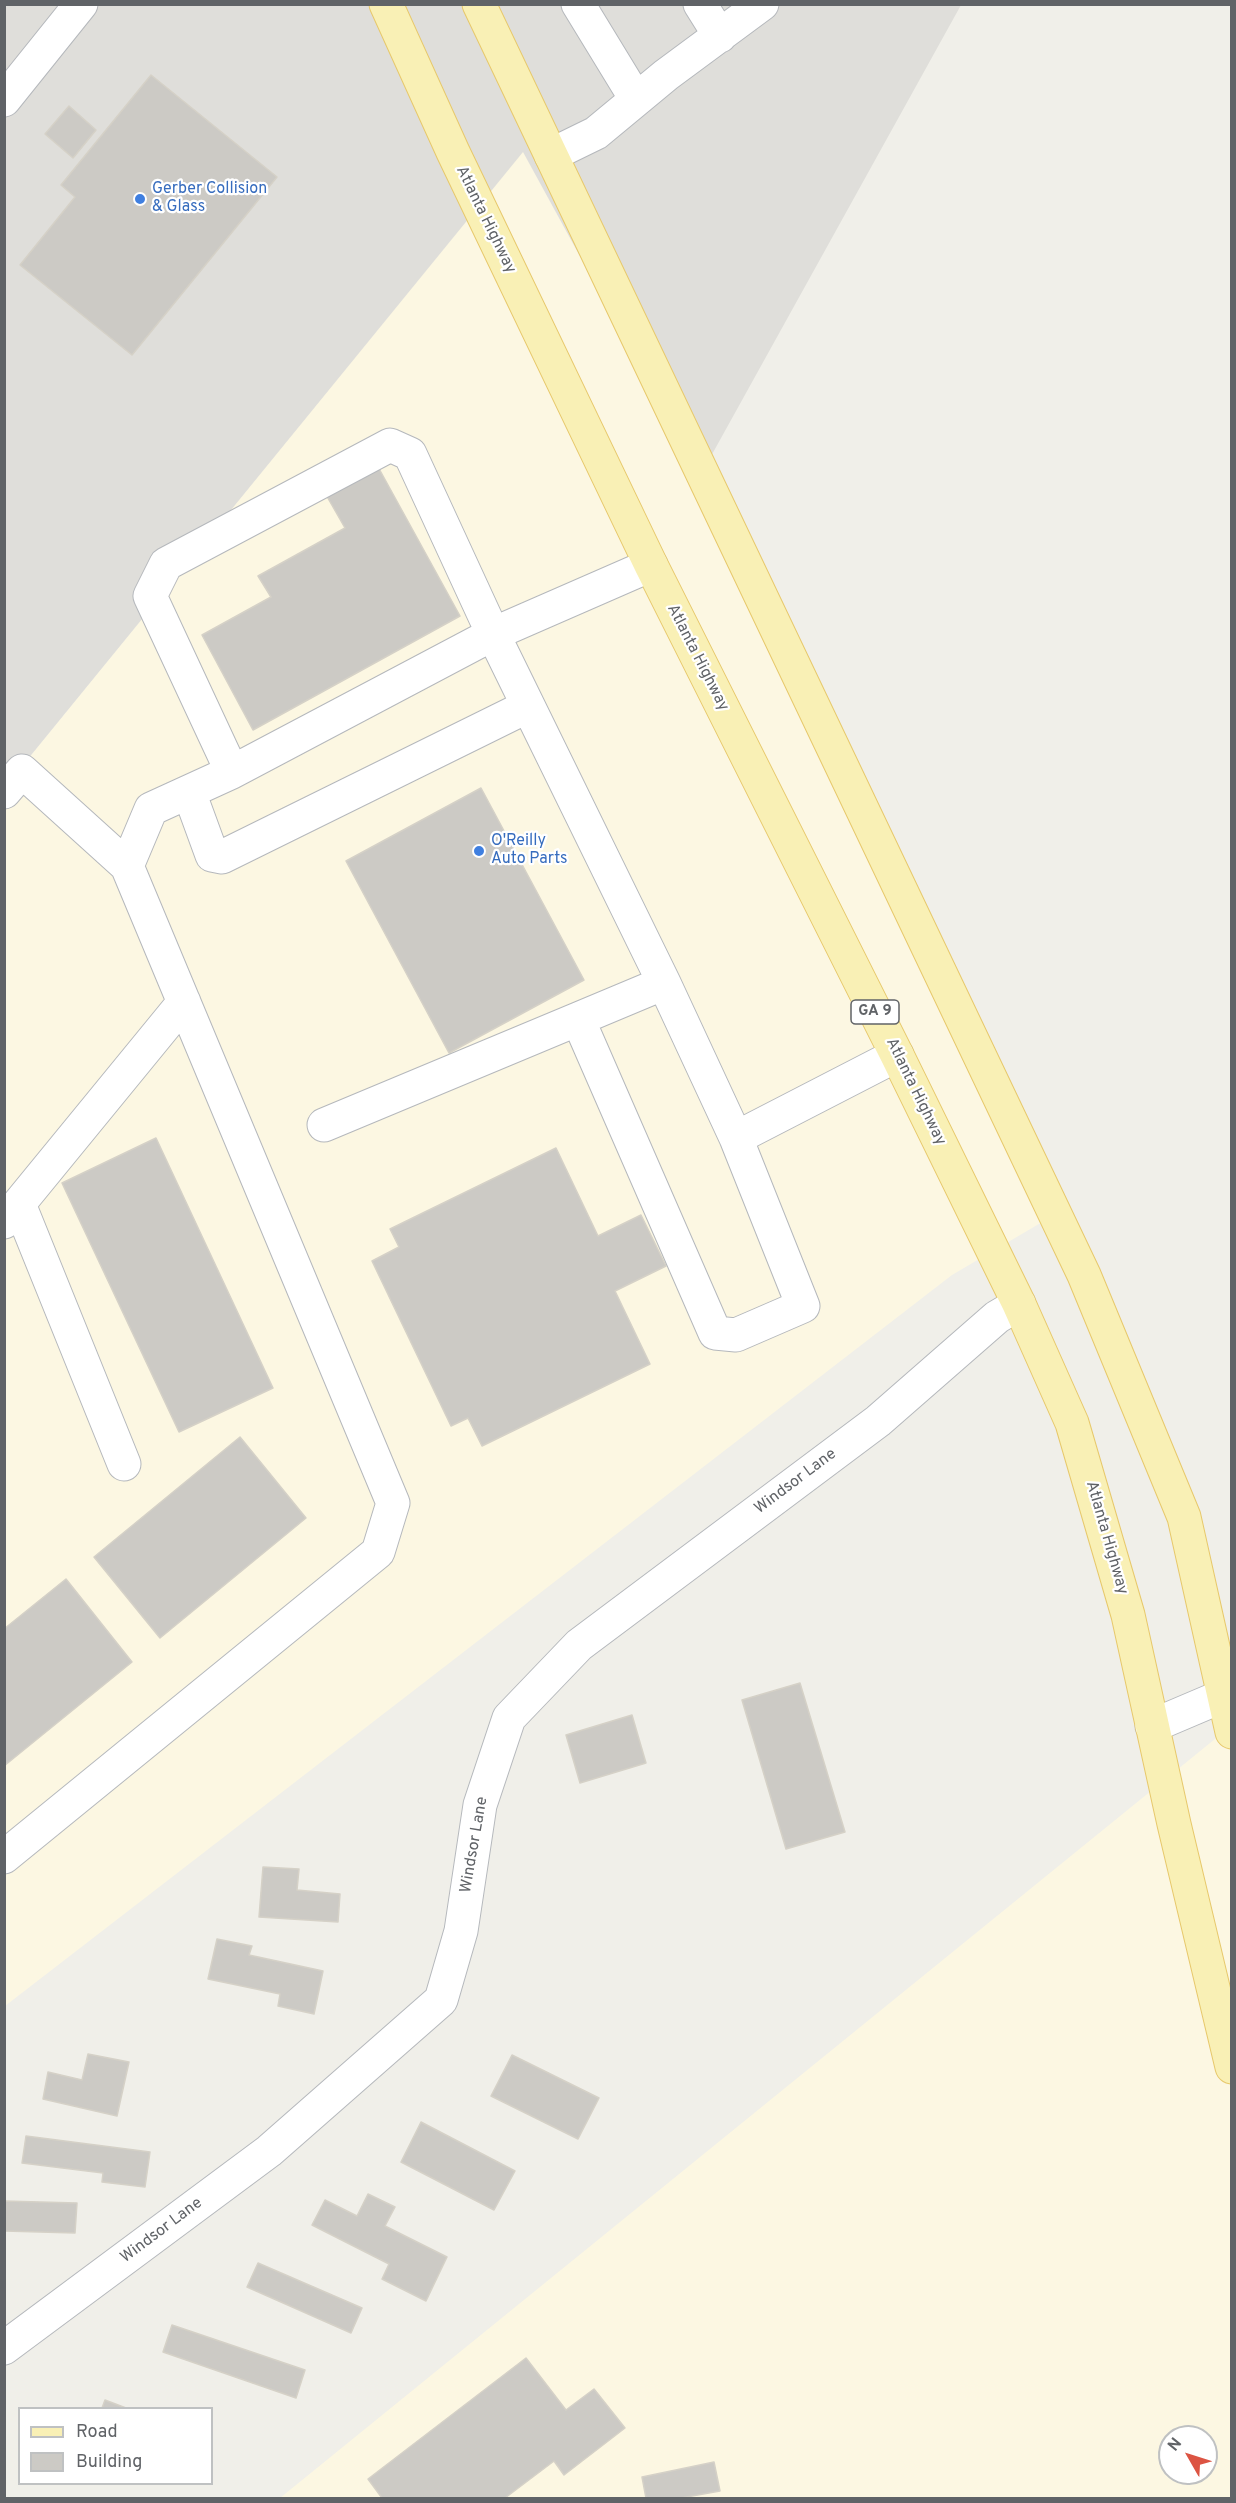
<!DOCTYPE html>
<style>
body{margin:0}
#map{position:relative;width:1236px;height:2503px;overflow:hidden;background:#f0efe9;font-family:Overpass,sans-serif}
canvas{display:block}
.frame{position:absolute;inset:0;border:6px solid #606367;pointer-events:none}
.legend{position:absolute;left:18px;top:2407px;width:195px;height:78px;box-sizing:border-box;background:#fff;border:2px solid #bfc1c2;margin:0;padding:8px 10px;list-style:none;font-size:18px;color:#606367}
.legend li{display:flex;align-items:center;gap:12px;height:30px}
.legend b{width:30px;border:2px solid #bfc1c2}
.north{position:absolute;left:1158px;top:2425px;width:60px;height:60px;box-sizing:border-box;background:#fff;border:2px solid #bfc1c2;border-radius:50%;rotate:309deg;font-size:16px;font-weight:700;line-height:24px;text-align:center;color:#606367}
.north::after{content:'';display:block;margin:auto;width:21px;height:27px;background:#dc5443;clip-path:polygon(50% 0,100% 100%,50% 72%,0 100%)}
</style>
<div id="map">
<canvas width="1236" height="2503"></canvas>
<div class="frame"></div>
<ul class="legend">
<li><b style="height:8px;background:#f9f0b5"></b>Road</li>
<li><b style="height:16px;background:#cccac5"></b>Building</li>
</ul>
<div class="north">N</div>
</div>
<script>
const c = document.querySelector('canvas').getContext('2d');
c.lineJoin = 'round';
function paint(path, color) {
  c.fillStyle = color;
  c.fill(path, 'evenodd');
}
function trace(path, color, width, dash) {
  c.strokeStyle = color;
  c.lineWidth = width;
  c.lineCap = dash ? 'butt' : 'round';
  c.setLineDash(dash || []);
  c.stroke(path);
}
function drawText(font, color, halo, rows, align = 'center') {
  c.font = font + ' Overpass,sans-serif';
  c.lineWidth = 4.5;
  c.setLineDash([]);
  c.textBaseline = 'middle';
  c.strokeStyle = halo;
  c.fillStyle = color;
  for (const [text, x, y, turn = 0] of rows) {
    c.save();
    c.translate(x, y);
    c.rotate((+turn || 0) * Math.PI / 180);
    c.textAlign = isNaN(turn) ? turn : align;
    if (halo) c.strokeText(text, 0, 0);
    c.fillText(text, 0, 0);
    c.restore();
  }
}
const commercial = new Path2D(`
 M523,151L700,476L1061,1211L952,1275L5,2006V787Z
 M1231,1726V2498H280ZM1170,2437H1206V2473H1170Z`);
const industrial = new Path2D(`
 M5,5H961L700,476L523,152L5,787Z`);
const building = new Path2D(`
 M151,75L277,177L132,355L20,265L75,197L61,185Z
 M69,106L96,130L73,158L45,134Z
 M377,465L460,616L253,730L202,635L271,597L258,576L345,528L325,493Z
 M481,788L584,980L449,1053L346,861Z
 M156,1138L273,1388L179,1432L62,1183Z
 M556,1148L598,1236L641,1215L666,1266L615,1291L650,1364L482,1446L468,1418L451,1426L372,1261L399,1247L390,1229Z
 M240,1437L306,1518L160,1638L94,1557Z
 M66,1579L132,1662L4,1766V1629Z
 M800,1683L845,1832L786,1849L742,1700Z
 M632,1715L646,1763L580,1783L566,1735Z
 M263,1867L299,1869L297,1890L340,1894L338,1922L259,1917Z
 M217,1939L252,1946L249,1955L323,1971L314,2014L278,2006L280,1994L208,1979Z
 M88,2054L129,2062L117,2116L43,2099L48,2072L82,2080Z
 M512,2055L599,2098L578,2139L491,2096Z
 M421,2122L515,2171L494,2210L401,2162Z
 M26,2136L150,2152L145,2187L102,2182L103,2173L22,2163Z
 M368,2194L395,2207L385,2226L447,2257L426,2301L382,2279L389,2264L312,2225L325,2200L357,2216Z
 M4,2201L77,2203L75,2233L4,2231Z
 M258,2263L362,2308L351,2333L247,2287Z
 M172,2325L305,2370L296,2398L163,2352Z
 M526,2358L566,2410L594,2389L625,2428L564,2475L554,2461L505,2498H382L368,2479Z
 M105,2400L126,2408H102Z
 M714,2462L720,2491L681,2498H646L642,2477Z`);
const minor = new Path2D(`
 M578,4L636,99
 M700,4L720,36
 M4,100L81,4
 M551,155L596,133L666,75L762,4
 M390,445L410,454L493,634L232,772L150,596L166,564Z
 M4,792L22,771L127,866
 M189,792L212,855L222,857L528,706
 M578,1019L664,983
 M324,1125L578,1019L715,1333L736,1335L803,1306L736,1138L664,983L493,634L651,565
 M736,1138L897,1055
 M19,1204L124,1464
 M4,1222L184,1002
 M1152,1726L1232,1692
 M4,1857L378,1552L393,1503L127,866L151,809L232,772
 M4,2348L269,2151L441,2000L461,1931L480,1805L509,1718L579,1645L878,1421L997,1317L1019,1304`);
const major = new Path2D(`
 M386,4L453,152L651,565L897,1055L1019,1304L1072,1423L1128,1615L1174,1824L1232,2067
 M479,4L1084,1275L1184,1517L1232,1732`);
const markers = [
 [140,199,6,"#3f7fe0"],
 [479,851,6,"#3f7fe0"]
];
const shields = [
 [875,1012,48]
];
const shieldNames = [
 ["GA 9",875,1012]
];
const shopNames = [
 ["Gerber Collision",152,190],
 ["& Glass",152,208],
 ["O'Reilly",491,842],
 ["Auto Parts",491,860]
];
const streetNames = [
 ["Atlanta Highway",485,220,64],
 ["Atlanta Highway",697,658,63],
 ["Atlanta Highway",915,1092,64],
 ["Windsor Lane",796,1482,-37],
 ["Atlanta Highway",1106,1538,74],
 ["Windsor Lane",475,1845,-80],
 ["Windsor Lane",162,2231,-37]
];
paint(commercial, '#fcf7e2');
paint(industrial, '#dfdeda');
paint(building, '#cccac5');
trace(building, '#d5d1c7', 1.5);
trace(minor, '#b5b8bc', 35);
trace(major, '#e7c86b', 35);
trace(minor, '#fff', 33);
trace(major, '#f9f0b5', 33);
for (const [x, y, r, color] of markers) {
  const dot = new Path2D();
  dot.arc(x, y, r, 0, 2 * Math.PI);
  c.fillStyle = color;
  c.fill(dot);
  trace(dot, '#fff', 2);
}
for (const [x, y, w] of shields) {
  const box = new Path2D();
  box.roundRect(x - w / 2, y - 12, w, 24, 4.5);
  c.fillStyle = '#fff';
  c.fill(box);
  trace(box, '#606367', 1.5);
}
drawText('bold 15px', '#606367', null, shieldNames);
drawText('16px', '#366cbe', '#fff', shopNames, 'left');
drawText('16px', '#606367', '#fff', streetNames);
</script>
